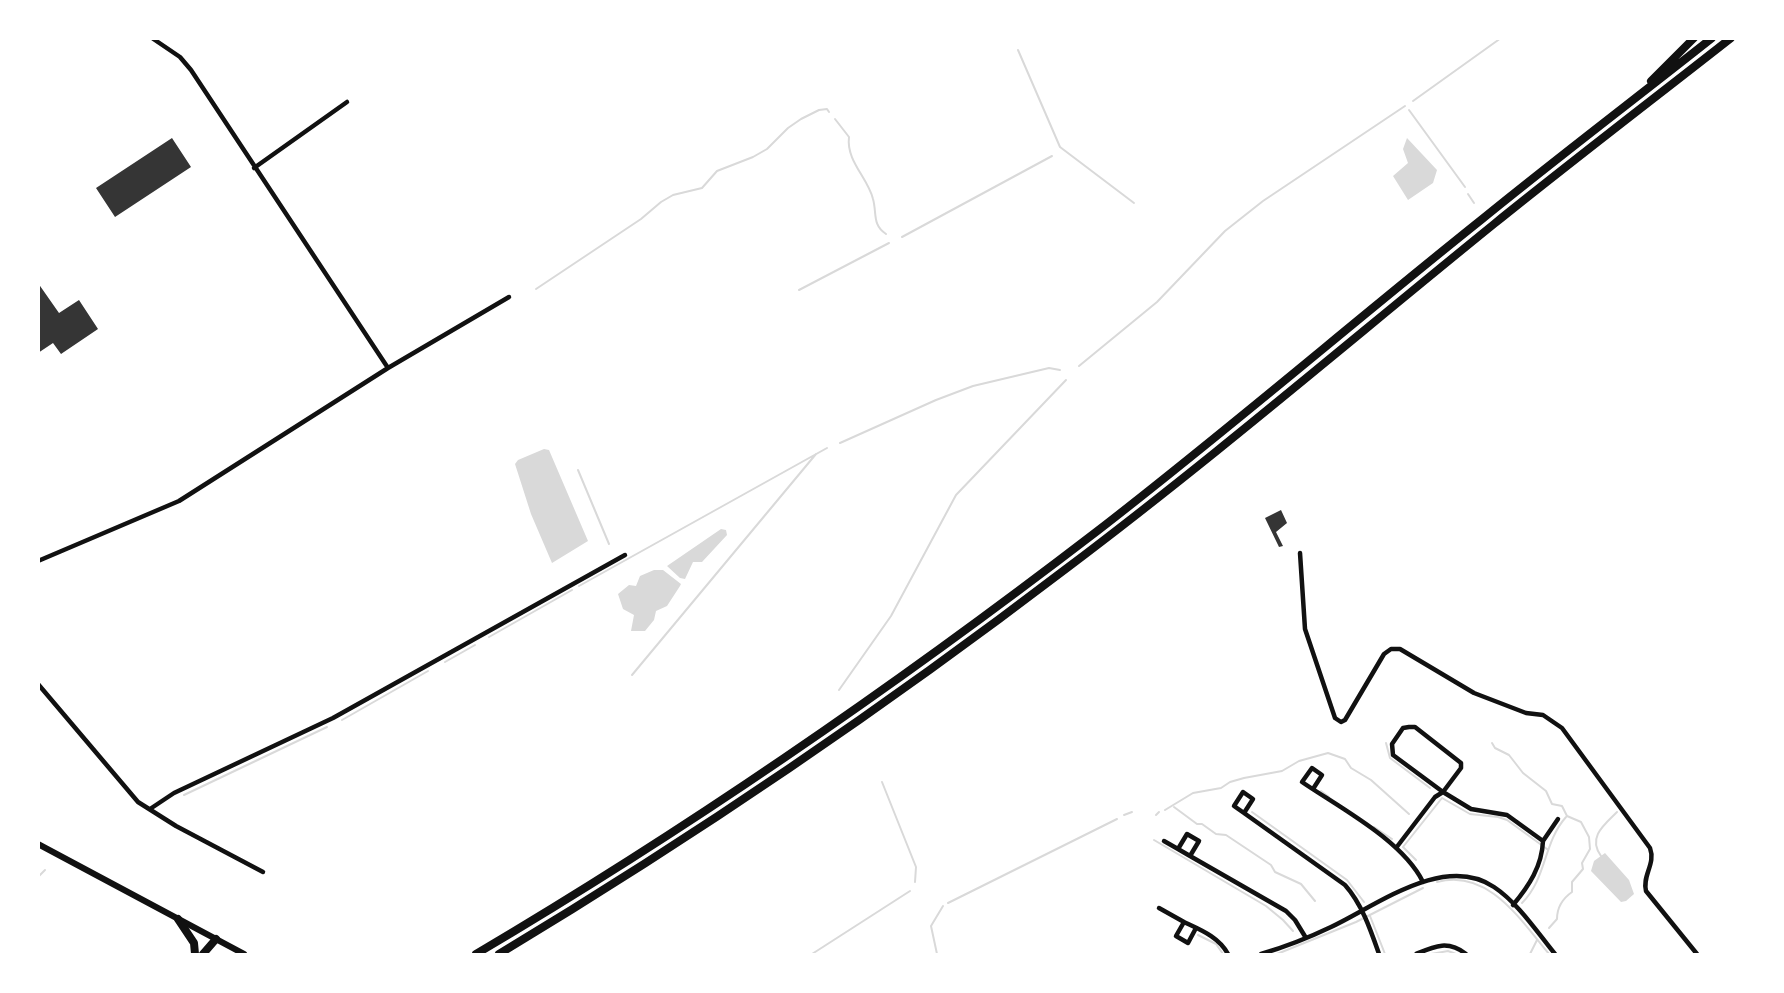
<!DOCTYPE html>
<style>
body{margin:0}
#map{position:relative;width:1784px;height:993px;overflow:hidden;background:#fff;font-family:Bitter,serif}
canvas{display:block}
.frame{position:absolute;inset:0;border:40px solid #fff;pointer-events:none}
</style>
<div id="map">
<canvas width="1784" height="993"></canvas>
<div class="frame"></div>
</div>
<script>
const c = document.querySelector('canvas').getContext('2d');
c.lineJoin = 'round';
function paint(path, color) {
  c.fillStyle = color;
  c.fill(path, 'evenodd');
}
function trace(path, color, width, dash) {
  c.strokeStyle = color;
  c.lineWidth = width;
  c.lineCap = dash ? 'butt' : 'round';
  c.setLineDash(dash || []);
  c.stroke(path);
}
const water = new Path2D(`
 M1407,138L1437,170L1433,183L1408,200L1393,176L1408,163L1403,149Z
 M544,449L549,450L588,541L552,563L531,514L515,464L518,460Z
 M721,529L726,530L727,535L702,562H693L685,579L680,578L667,566Z
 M654,570H663L681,584L680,586L667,606L656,611L654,620L645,631H631L634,615L623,609L618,594L629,585L636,586L640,576Z
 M1605,853L1629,880L1634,894L1626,901L1621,902L1591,871L1594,861Z`);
const stream = new Path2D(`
 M1018,50L1060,147L1134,203
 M1413,101L1501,38
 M1409,110L1465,187
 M835,119L849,137C846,161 868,178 873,199C877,213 872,225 886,234
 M1468,194L1474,203
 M902,237L1052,156
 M536,289L641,219L661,202L673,195L702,188L717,171L753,157L767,149L788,128L801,119L819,110L827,109L829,112
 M799,290L889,243
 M1079,366L1157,302L1225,231L1263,201L1405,106
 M840,443L936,400L973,386L1049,368L1060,370
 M578,470L609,544
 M579,586L827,448
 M489,637L572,590
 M445,662L475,645
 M632,675L816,454
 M839,690L891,616L956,495L1066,380
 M342,720L428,671
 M1386,743L1390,758L1430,788
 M1492,743L1495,748L1509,755L1523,773L1546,791L1552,804L1562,806L1567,816L1581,822L1589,837L1590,849L1582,863L1583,869L1572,882V892C1562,899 1557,907 1557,919L1549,928
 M882,782L916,867L915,882
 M1321,791L1329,797
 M184,795L327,727
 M1174,807L1197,824H1202L1216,834L1226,835L1271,865L1275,872L1301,884L1315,901
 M1165,810L1193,793L1221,788L1230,782L1244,778L1282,771L1299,761L1328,753L1345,759L1351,768L1371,780L1409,814
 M1252,812L1347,880L1364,902
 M1124,815L1132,812
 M1156,815L1159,812
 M1374,827L1392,839
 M1154,840L1266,906L1283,920L1293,931
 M1601,856C1587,837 1605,824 1617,812
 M1416,860L1403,847L1442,798L1470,814L1498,817L1507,820L1547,849
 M38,877L45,870
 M1437,882C1489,868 1521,921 1549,954
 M948,903L1117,819
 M1522,903C1547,878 1543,843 1566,817
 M1370,916L1385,954
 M1198,935L1216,944L1223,954
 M812,954L910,891
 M937,954L931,926L943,906
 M1277,954L1356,922L1423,888
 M1431,954L1448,951L1456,954
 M1530,954L1537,940`);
const building = new Path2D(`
 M172,138L191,167L115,217L96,188Z
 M38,283L59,313L79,300L98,329L61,354L53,343L38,353Z
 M1281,510L1287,523L1276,532L1283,546L1279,547L1265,518Z`);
const minor = new Path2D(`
 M152,38L180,57L191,70L388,368
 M254,168L347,102
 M1300,553L1305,629L1335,718L1341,722L1345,720L1384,654L1391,649H1400L1474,693L1526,713L1543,715L1562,728L1650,848C1656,864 1642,875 1646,891L1697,954
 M38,561L179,501L388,368L509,297
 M38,684L138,802L176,826L263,872
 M1409,727H1415L1461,763V768L1443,792L1393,755L1392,744L1403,728Z
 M1313,789L1322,775L1312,768L1302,782C1340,808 1402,840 1423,882
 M1243,792L1253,799L1244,813L1234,806Z
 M150,809L174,793L333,718L625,555
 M1244,813L1345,885C1362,904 1371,931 1379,954
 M1187,834L1199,841L1190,856L1178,849Z
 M1164,841L1178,849
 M1543,841L1558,819
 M1396,848L1435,797L1443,792L1471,809L1507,815L1543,841C1542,866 1529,886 1513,905
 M1190,856L1286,911L1295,920L1306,938
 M1159,908L1184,922
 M1196,928L1188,943L1176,936L1184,922C1201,930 1219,937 1228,954
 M1261,954C1285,947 1308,938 1331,927C1376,906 1444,853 1494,887C1518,903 1537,932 1555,954
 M1416,954C1435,946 1448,940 1466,954`);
const secondary = new Path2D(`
 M38,844L244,954`);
const motorway = new Path2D(`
 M1651,81L1694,38
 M178,919L194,943L195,954
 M203,954L216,939
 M476,954C691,827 898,684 1096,532C1227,431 1352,323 1481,220C1557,158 1635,99 1712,38
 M499,954C695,836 885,707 1067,568C1213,458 1352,339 1494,224C1572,161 1652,100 1731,38`);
paint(water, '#d9d9d9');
trace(stream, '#d9d9d9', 2);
paint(building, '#353535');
trace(minor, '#111', 4.5);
trace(secondary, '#111', 6);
trace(motorway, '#111', 8);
</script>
